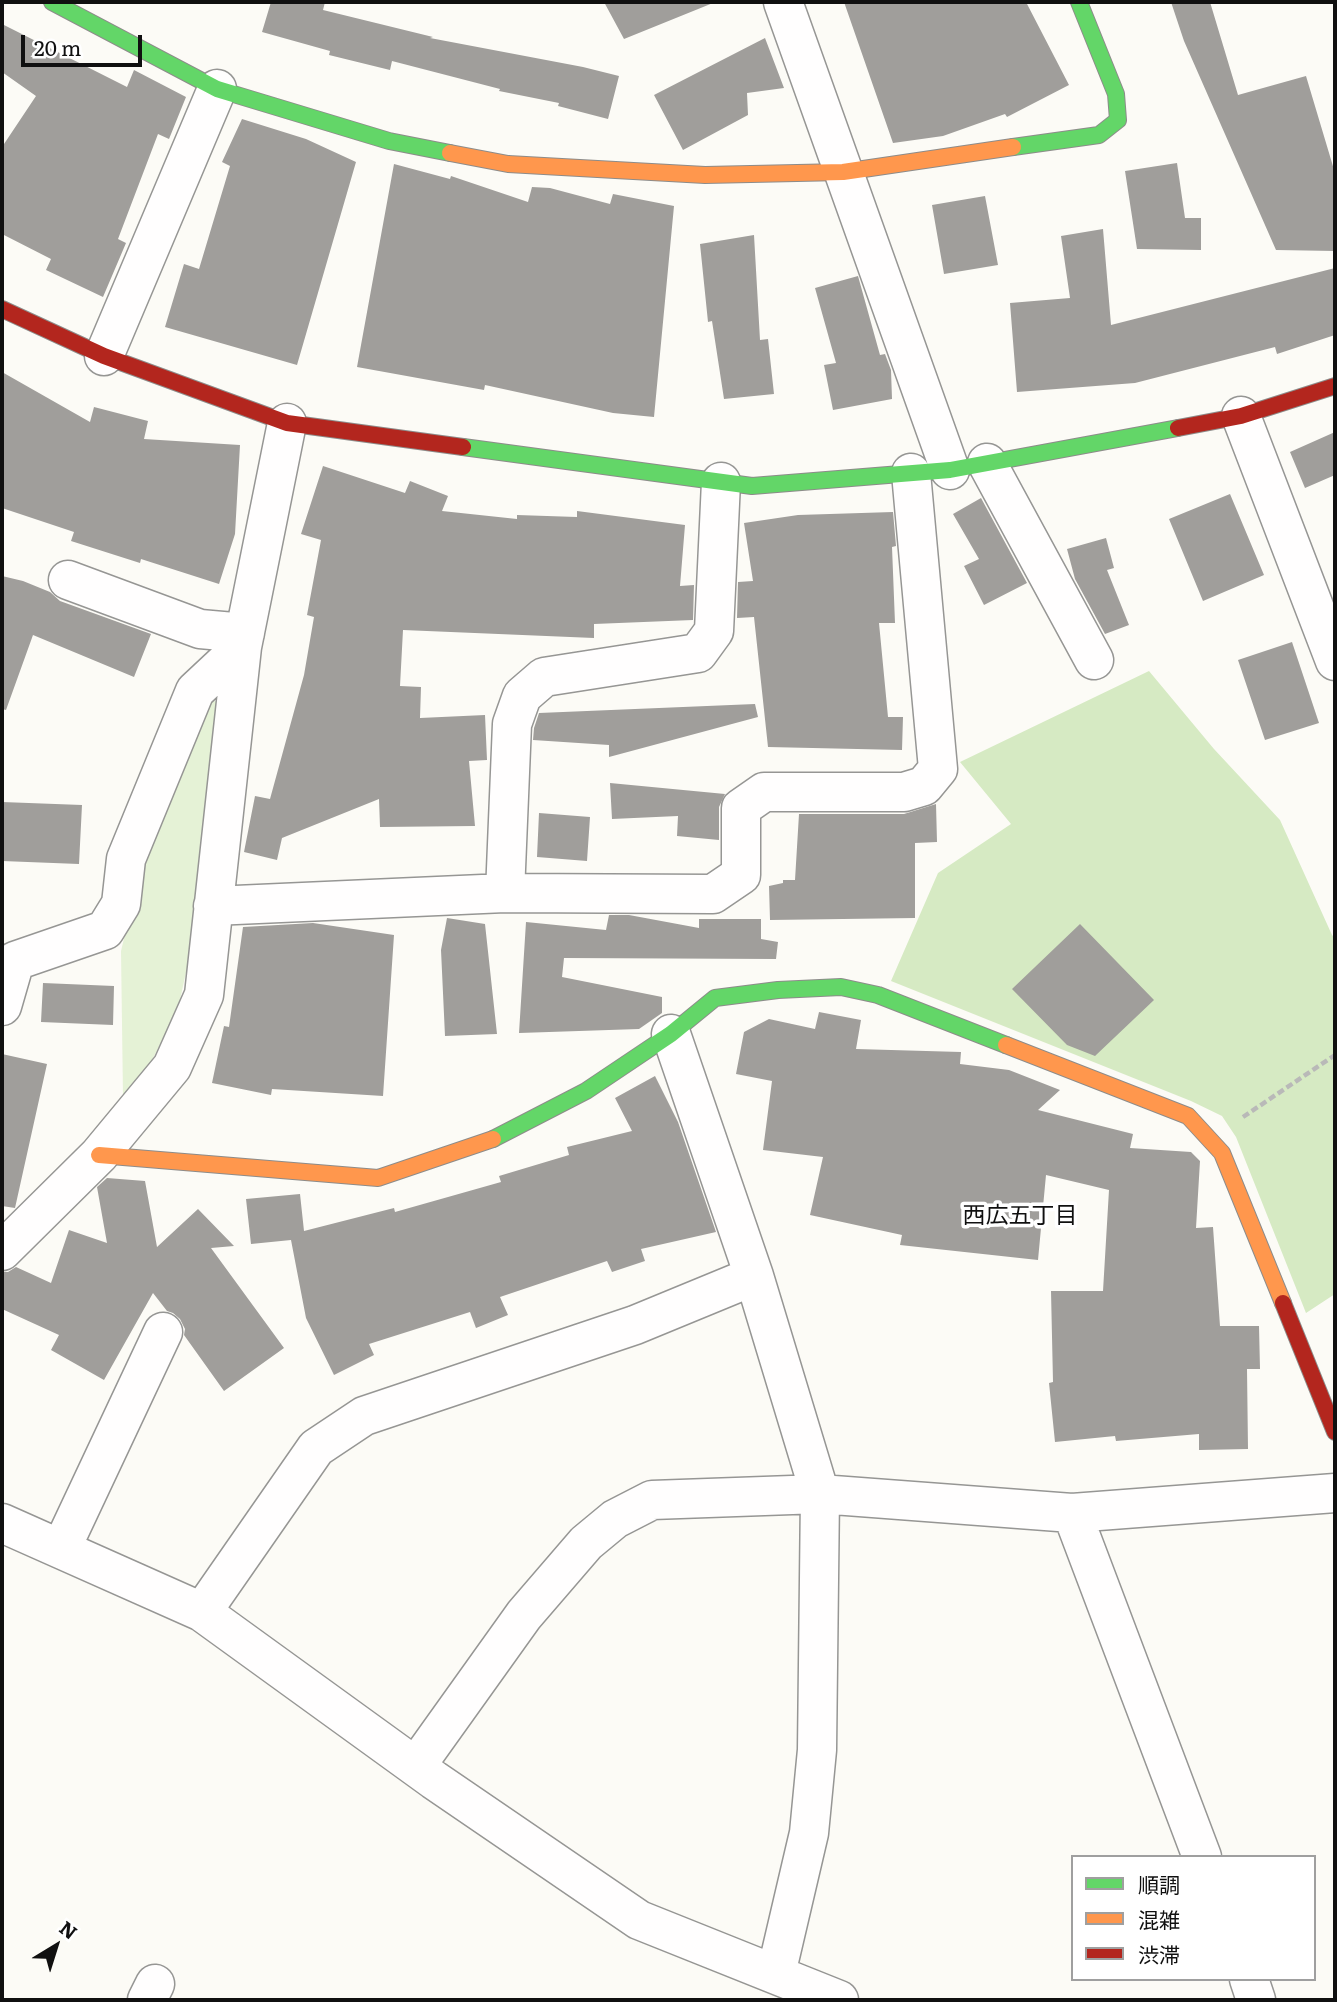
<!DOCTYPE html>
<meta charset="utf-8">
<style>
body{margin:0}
#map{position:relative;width:1337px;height:2002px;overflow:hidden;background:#fcfbf6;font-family:Literata,"Noto Sans JP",serif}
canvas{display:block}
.frame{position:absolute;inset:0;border:4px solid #101010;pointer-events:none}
.legend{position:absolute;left:1071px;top:1855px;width:245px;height:126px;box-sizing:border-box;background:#fff;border:2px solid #9f9f9f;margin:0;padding:9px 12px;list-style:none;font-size:21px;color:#101010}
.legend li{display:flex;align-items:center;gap:14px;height:35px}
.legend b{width:35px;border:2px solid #9f9f9f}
.north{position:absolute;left:21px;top:1911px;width:70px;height:70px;-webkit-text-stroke:5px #fff;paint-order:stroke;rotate:38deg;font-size:19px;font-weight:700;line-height:28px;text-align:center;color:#101010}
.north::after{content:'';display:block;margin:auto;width:24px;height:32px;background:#101010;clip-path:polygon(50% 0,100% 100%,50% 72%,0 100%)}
.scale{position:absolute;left:21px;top:35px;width:121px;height:32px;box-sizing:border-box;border:4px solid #101010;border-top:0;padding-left:9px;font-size:21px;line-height:24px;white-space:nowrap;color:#101010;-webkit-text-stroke:5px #fff;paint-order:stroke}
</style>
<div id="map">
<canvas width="1337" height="2002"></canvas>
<div class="frame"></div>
<ul class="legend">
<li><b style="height:9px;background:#63d668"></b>順調</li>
<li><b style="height:9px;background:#ff974d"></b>混雑</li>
<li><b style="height:9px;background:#b3261e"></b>渋滞</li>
</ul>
<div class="north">N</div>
<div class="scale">20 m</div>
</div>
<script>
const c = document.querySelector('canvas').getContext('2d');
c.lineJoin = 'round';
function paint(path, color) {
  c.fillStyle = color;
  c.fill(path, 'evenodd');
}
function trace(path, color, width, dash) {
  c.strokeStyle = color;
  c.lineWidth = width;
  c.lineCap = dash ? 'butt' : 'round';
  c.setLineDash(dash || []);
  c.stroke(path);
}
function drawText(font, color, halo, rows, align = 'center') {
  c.font = font + ' Literata,"Noto Sans JP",serif';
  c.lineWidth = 7;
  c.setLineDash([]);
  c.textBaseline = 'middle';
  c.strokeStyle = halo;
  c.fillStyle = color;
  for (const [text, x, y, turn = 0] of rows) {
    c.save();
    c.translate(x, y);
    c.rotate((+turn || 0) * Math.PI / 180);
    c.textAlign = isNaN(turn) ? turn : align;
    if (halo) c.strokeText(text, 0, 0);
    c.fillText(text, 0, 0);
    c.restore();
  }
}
const green = new Path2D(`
 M210,700L219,702L190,954L178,1009L146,1072L123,1097L121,951L158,797Z`);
const forest = new Path2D(`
 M1149,671L1214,749L1280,820L1332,935L1335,938V1294L1306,1313L1236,1137L1222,1116L1191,1101L891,981L938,873L1011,824L960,762Z`);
const building = new Path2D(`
 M271,2H325L323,10L433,37L430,38L583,67L619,76L608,119L558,106L559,103L499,91L500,89L392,61L390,70L329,55L330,51L262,32Z
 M604,2H713V3L624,39Z
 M844,2H1026L1069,85L1007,117L1005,114L943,136L893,143Z
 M1171,2H1210L1238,95L1306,76L1335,173V251L1276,250L1184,41Z
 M2,24L127,87L134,70L186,97L169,139L158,134L118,239L126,243L103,297L46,270L51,259L2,234V147L36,96L2,72Z
 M765,38L784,88L747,93L748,115L683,150L654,95Z
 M242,119L306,139L356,162L297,365L165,327L184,264L199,269L230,166L222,162Z
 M1177,163L1185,218H1201V250L1137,249L1125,171Z
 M394,164L450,179L451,176L528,202L532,187L550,188L610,204L613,194L674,206L654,417L613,413L485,385L484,390L357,367Z
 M985,196L998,265L944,274L932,205Z
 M1103,229L1111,325L1335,268V335L1277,354L1275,347L1135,383L1017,392L1010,303L1070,298L1061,236Z
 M754,235L760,340L768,339L774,394L724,399L712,321L708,322L700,244Z
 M858,276L880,355L885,354L891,370L892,399L833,410L824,365L836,363L815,288Z
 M2,372L90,422L94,407L148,421L144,439L240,445L235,534L219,584L141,559L140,563L71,541L74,532L2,508Z
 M1335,432V475L1305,488L1290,452Z
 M323,466L405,493L410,481L448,496L442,511L517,519V515L577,517V511L685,525L680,586L694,585L693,620L594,624V638L403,630L400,686L421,687L420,718L485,715L487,760L469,761L475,826L380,827L379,799L282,838L277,860L244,852L255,796L270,799L304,675L314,617L307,615L321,540L301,534Z
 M1230,494L1264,575L1203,601L1169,519Z
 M981,498L1027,583L984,605L964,566L979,559L953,514Z
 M893,512L896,546L892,547L895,623H879L888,717H903L902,750L768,747L754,617L737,618L738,582L753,581L744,523L798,515Z
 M1106,538L1114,568L1107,570L1129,625L1105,634L1075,579L1067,549Z
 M2,576L23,581L50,592L60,601L151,634L134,677L33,635L6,710L2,709Z
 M1292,642L1319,723L1265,740L1238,660Z
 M755,704L758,717L609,757V745L533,740L534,728L539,713Z
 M610,783L725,794L719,807V840L677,836L678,816L612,819Z
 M2,802L82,805L79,864L2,861Z
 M936,804L937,842L915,843V918L770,920L769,886L783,883V880H795L799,814H904Z
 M539,813L590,817L587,861L537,857Z
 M609,915H629L699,928V919H761V939L778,942L776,959L564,958L562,977L662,997V1013L639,1029L519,1033L526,922L606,930Z
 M447,918L485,924L497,1034L445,1036L441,950Z
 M313,923L394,935L383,1096L272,1089L271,1095L212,1083L224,1026L229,1027L243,927Z
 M1080,924L1154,1000L1095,1056L1067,1045L1012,989Z
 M43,983L114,986L113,1025L41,1022Z
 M819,1012L861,1020L856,1049L961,1052L960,1064L1009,1070L1060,1090L1038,1110L1133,1134L1130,1148L1191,1152L1200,1161L1196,1228L1213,1227L1220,1326H1259L1260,1369H1247L1248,1449L1199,1450V1434L1116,1441L1115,1436L1055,1442L1049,1383L1053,1382L1051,1291H1103L1109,1190L1046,1175L1038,1260L900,1245L902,1235L810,1215L823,1157L763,1150L772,1081L736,1074L744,1032L769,1019L815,1029Z
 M2,1054L47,1064L15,1208L2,1206Z
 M655,1076L678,1122L716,1232L641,1249L645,1261L612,1272L607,1261L500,1297L508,1315L476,1328L470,1312L369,1344L374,1355L334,1375L306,1318L291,1240L251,1244L246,1199L300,1194L304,1231L394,1208L395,1212L501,1182L499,1176L569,1155L567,1147L632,1131L615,1098Z
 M107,1178L145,1181L157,1247L198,1209L234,1246L211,1248L284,1348L224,1391L184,1335L185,1329L180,1319L173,1313L167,1311L153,1293L104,1380L51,1350L59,1335L2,1309V1272H8L16,1267L51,1283L69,1230L107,1243L97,1187Z`);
const path = new Path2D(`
 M1243,1117L1335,1055`);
const street = new Path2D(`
 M783,2L950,470
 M104,356L217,89
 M1241,416L1335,661
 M987,463L1094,660
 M68,580L200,629L245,633
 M505,893L512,724L522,696L544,677L698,653L714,631L721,482
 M213,906L505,893L713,894L741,875V808L764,792H904L924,786L938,769L911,473
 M2,1006L15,961L105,930L121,904L126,859L195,691L242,647
 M671,1034L754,1276L820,1494L817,1750L809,1833L776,1974
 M2,1251L99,1155L172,1067L204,995L242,647L287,423
 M1072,1513L1202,1857
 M2,1523L202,1612L434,1780L639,1920L839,2000
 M61,1549L163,1332
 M202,1612L316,1448L364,1416L635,1325L754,1276
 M416,1766L524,1615L586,1543L615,1519L652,1500L820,1494L1072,1513L1335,1493
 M1249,1979L1256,2000
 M147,2000L155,1984`);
const fast = new Path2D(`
 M52,2L217,89L389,141L450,153
 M1013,147L1099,135L1118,120L1116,94L1079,2
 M463,447L752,486L950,470L1178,428
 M493,1139L586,1091L671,1034L715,998L778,990L841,987L878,995L1006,1045`);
const slow = new Path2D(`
 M450,153L508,164L705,175L843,172L1013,147
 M1006,1045L1188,1116L1222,1153L1283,1303
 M99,1155L378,1178L493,1139`);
const jam = new Path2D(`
 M2,309L104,356L287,423L463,447
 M1178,428L1241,416L1335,386
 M1283,1303L1335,1432`);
const neighbourhoodNames = [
 ["西広五丁目",1020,1216]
];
paint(green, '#e5f2d6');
paint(forest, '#d6eac3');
paint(building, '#a09e9b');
trace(street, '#969694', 41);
trace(fast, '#8d8c8a', 18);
trace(slow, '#8d8c8a', 18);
trace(jam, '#8d8c8a', 18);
trace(path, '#b9b9b8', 4.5, [7, 3.5]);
trace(street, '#fffefe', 38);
trace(fast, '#63d668', 16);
trace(slow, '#ff974d', 16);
trace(jam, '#b3261e', 16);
drawText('23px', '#101010', '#fff', neighbourhoodNames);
</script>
